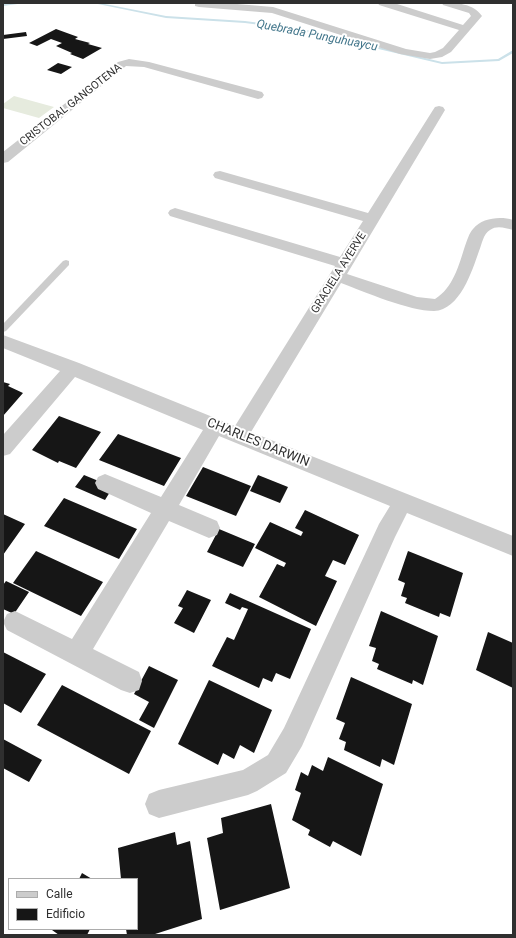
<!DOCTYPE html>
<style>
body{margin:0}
#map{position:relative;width:516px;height:938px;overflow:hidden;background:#fff;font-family:Roboto,sans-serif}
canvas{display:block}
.frame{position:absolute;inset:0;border:4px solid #2f2f2f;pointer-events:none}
.legend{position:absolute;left:8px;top:878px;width:130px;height:52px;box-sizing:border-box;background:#fff;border:1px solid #acacac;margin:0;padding:5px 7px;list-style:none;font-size:12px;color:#2f2f2f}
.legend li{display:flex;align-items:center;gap:8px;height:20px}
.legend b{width:20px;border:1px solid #acacac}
</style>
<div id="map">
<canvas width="516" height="938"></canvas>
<div class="frame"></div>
<ul class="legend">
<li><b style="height:5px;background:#ccc"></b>Calle</li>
<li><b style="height:11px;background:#161616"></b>Edificio</li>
</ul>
</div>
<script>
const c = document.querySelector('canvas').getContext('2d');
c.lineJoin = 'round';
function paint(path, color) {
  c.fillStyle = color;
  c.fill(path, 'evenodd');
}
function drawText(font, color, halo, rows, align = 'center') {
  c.font = font + ' Roboto,sans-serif';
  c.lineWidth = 4;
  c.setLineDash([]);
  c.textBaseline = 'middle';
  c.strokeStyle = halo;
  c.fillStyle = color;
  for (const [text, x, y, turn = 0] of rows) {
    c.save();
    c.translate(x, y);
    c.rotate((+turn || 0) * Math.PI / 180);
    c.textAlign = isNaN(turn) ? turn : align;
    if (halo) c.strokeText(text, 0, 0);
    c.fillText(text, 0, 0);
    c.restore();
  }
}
const green = new Path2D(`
 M14,96L54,107L39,118L3,108V104Z`);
const stream = new Path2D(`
 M12,3H25L3,6V4Z
 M93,3H100L166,16L245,21L298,28L442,62L498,59L513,50V53L499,61L442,64L298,30L245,23L166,18Z`);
const building = new Path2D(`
 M56,29L78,37L75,39L90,43L88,44L102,48L83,59L70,54L72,53L56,46L62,43L51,39L37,46L29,43Z
 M26,32L27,36L3,39V35Z
 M58,63L72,67L61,74L47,70Z
 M3,382L10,384L8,386L23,393L3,416Z
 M59,416L101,432L76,468L59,461L58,463L32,450Z
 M118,434L181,458L164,486L99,460Z
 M203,467L251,486L236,516L186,496Z
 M84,475L113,487L105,500L75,487Z
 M258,475L288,487L280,503L250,491Z
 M64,498L137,529L119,559L44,526Z
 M305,510L359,535L345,565L333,560L325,576L337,581L316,626L259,597L277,564L284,567L286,563L255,548L270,522L301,536L303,532L295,528Z
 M3,514L25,524L3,555Z
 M219,529L255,544L243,567L207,552Z
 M36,551L103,582L81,616L13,583Z
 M408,551L463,573L450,617L440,613L439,617L405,603L407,598L401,596L405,583L398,580Z
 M6,581L29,592L14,614L3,609V585Z
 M187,590L211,600L194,633L174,623L183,608L178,606Z
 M230,593L311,629L290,679L276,673L272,682L263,678L259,688L212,666L227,637L234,640L248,609L242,607L240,610L225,603Z
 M381,611L438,636L423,685L413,680L412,684L377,669L379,664L372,661L376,648L369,646Z
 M488,632L513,643V688L476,670Z
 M3,652L46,674L21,713L3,703Z
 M149,666L178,680L154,728L139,720L149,702L134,694Z
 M351,677L412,704L394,765L382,759L380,767L344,750L346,742L339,739L345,723L336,719Z
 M209,680L272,710L254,753L240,745L234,759L223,753L218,765L178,744Z
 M62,685L151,731L129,774L37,725Z
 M3,739L42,760L29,782L3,768Z
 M328,757L383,784L361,856L333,841L330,847L308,835L310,830L292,820L301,793L295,790L301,772L308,776L312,765L323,771Z
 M271,804L290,888L220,910L207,838L223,833L221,818Z
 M175,832L177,845L190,841L202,919L152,935H127L126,929H137V879H121L118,848Z
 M82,873L92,879H79Z
 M53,929H90L87,935H59L52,930Z`);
const service = new Path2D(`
 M66,260L69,261V265L6,331L3,332V324L63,261Z`);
const minor = new Path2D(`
 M195,3H225L273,7L406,49L430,53L435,52L443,48L459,30L379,5L378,3H394L463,25L471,16L469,13L443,5L442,3C457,3 473,3 482,16L451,52L442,57L430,59L400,54L272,13L199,7L195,6Z
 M129,59L149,62L262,92L264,95L262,98L258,99L144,67L126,66L8,162L3,163V152L118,62Z
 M439,106L443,107L445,110L347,274L417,297L435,299C453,288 459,265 465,246C467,241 469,233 473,229C482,218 500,216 513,220V230C505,228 497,225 490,230C483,234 482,244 479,251C472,271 460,310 434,311C409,311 365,292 341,283L251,432L513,536V556L407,513L395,537L302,746L286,773L257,791L248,795L159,818L149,814L145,804L149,794L159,790L243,770L268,755L284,728L379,524L390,506L219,436L179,505L217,521L220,528L217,535L209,538L169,521L93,649L139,672L142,681L139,690L130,693L121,690L7,630L3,622L7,614L15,611L72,639L151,513L98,489L95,483L98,477L105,474L161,497L203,430L75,377L10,454L3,456V435L60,371L3,348V335L79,363L235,426L335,266L170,216L168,213L170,210L175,208L340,257L363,221L215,178L213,175L215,172L220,171L368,213L433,110L435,107Z`);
const farStreetnames = [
 ["CRISTOBAL GANGOTENA",71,105,-38],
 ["GRACIELA AYERVE",339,273,-58]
];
const farWaternames = [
 ["Quebrada Punguhuaycu",317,36,11]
];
const streetNames = [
 ["CHARLES DARWIN",258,443,22]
];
paint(green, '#e6ebde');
paint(stream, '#cbe1e9');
paint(building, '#161616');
paint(service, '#ccc');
paint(minor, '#ccc');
drawText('11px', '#2f2f2f', '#fff', farStreetnames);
drawText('italic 12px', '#42768b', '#fff', farWaternames);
drawText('13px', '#2f2f2f', '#fff', streetNames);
</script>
